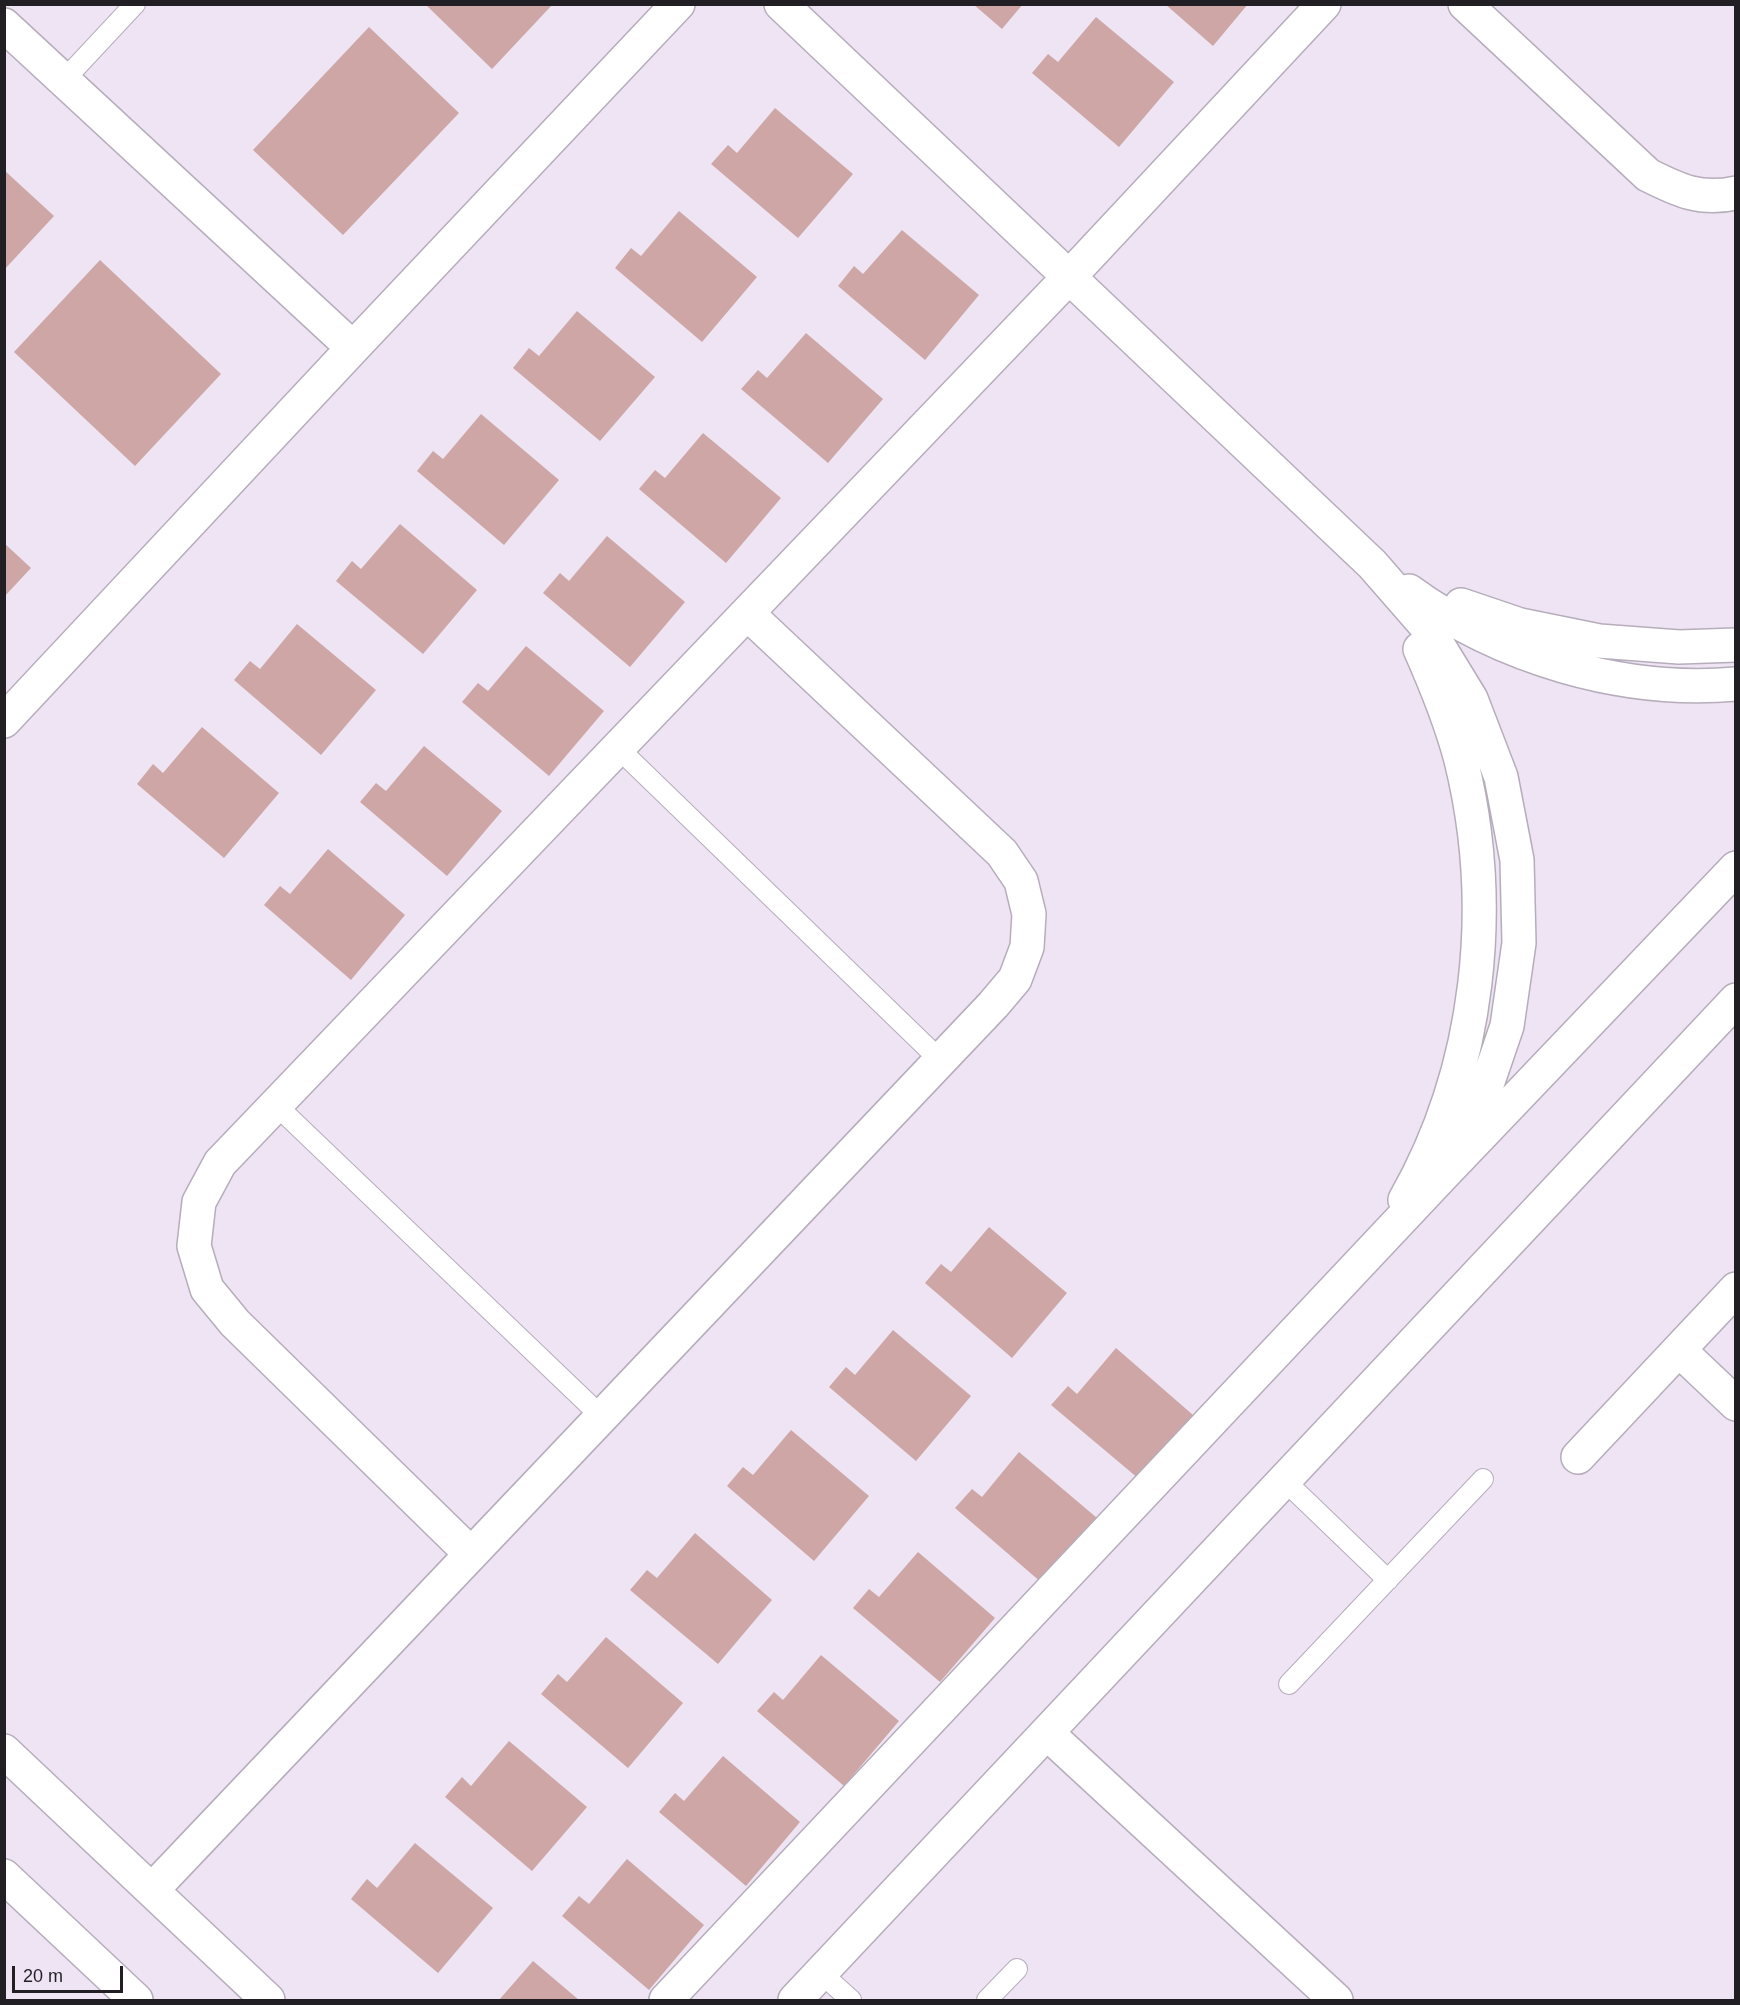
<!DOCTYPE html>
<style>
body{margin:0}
#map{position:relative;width:1740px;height:2005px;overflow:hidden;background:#eee4f4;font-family:Helvetica,sans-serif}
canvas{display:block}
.frame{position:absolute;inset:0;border:6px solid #221f24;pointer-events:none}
.scale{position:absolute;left:12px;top:1966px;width:111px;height:27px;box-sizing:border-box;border:3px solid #221f24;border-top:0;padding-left:8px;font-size:18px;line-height:21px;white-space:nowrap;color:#221f24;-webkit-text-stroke:4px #eee4f4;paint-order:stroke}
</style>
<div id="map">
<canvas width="1740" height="2005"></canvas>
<div class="frame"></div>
<div class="scale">20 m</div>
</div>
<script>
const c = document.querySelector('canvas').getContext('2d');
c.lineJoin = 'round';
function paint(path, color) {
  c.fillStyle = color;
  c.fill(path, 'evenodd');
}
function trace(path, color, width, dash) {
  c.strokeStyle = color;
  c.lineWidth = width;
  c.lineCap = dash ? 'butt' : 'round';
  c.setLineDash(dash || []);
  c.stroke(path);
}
const building = new Path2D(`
 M425,4H553L492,69Z
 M973,4H1023L1002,29Z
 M1165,4H1248L1213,46Z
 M1096,17L1174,82L1119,147L1032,73L1048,54L1058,62Z
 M369,27L459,113L343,235L253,150Z
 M775,108L853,174L798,238L711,164L728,145L737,153Z
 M4,170L54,216L4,270Z
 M679,211L757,277L702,342L615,268L631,248L641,256Z
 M902,230L979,295L925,360L838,286L854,266L863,274Z
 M100,260L221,374L135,466L14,352Z
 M577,311L655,377L600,441L513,368L529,348L539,356Z
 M806,333L883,399L828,463L741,389L758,370L767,378Z
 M481,414L559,480L504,545L417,471L433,451L443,459Z
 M703,433L781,498L726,563L639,489L655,470L665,478Z
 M400,524L477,590L423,654L336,581L352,561L361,569Z
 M607,536L685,602L630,667L543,593L560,573L569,581Z
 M4,543L31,568L4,597Z
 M297,624L376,690L321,755L234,680L250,661L260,669Z
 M526,646L604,711L549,776L462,702L478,683L488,691Z
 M202,727L279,793L224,858L137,784L153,764L163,773Z
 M424,746L502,811L447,876L360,802L376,783L386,791Z
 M328,849L405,915L351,980L264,905L280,886L290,894Z
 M989,1227L1067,1293L1012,1358L925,1283L941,1264L951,1272Z
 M893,1330L971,1396L916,1461L829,1387L846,1367L855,1375Z
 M1116,1348L1193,1415L1139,1479L1051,1405L1068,1386L1077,1394Z
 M791,1430L869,1496L814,1561L727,1486L743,1467L753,1475Z
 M1019,1452L1097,1518L1042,1583L955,1508L972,1489L982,1497Z
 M695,1533L772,1600L718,1664L630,1590L647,1570L657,1578Z
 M918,1552L995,1618L940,1682L853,1608L869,1589L879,1597Z
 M606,1637L683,1703L628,1768L541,1694L558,1674L567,1682Z
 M821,1655L899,1721L844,1786L757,1711L774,1692L783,1700Z
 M509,1741L587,1807L532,1871L445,1797L462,1777L471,1786Z
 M723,1756L800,1822L746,1886L659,1812L675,1793L684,1801Z
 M415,1843L493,1908L438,1973L351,1899L367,1879L377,1888Z
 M627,1859L704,1925L649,1990L562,1916L579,1896L589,1904Z
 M533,1961L579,2000H499Z`);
const lane = new Path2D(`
 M65,79L135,4
 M618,748L940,1060
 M276,1105L602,1417
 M1284,1480L1388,1580
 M1289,1684L1483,1479
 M821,1973L851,2000
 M987,2000L1017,1969`);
const street = new Path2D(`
 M781,4L1372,564L1427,627L1471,699L1501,777L1517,860L1519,943L1507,1026L1480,1105L1460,1141
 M1465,4L1648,175C1678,190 1700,201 1736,193
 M4,25L353,348
 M1409,591C1501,658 1623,694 1736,684
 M1461,605L1520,625L1599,641L1679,647L1736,645
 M4,721L353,348L678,4
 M1405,1200C1480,1068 1497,906 1461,760C1451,722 1436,685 1420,649
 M1679,1350L1736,1404
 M1578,1457L1736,1289
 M471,1554L235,1323L207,1289L194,1246L199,1202L220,1163L1069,277L1324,4
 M1047,1733L1336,2000
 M4,1751L268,2000
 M4,1876L136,2000
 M152,1890L993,1005L1015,979L1027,947L1029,914L1021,881L1002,853L747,613
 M666,2000L1440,1178L1736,868
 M795,2000L1736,1000`);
paint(building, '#cda6a5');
trace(lane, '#b6adbb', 22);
trace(street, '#b6adbb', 36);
trace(lane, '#fff', 20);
trace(street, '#fff', 33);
</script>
